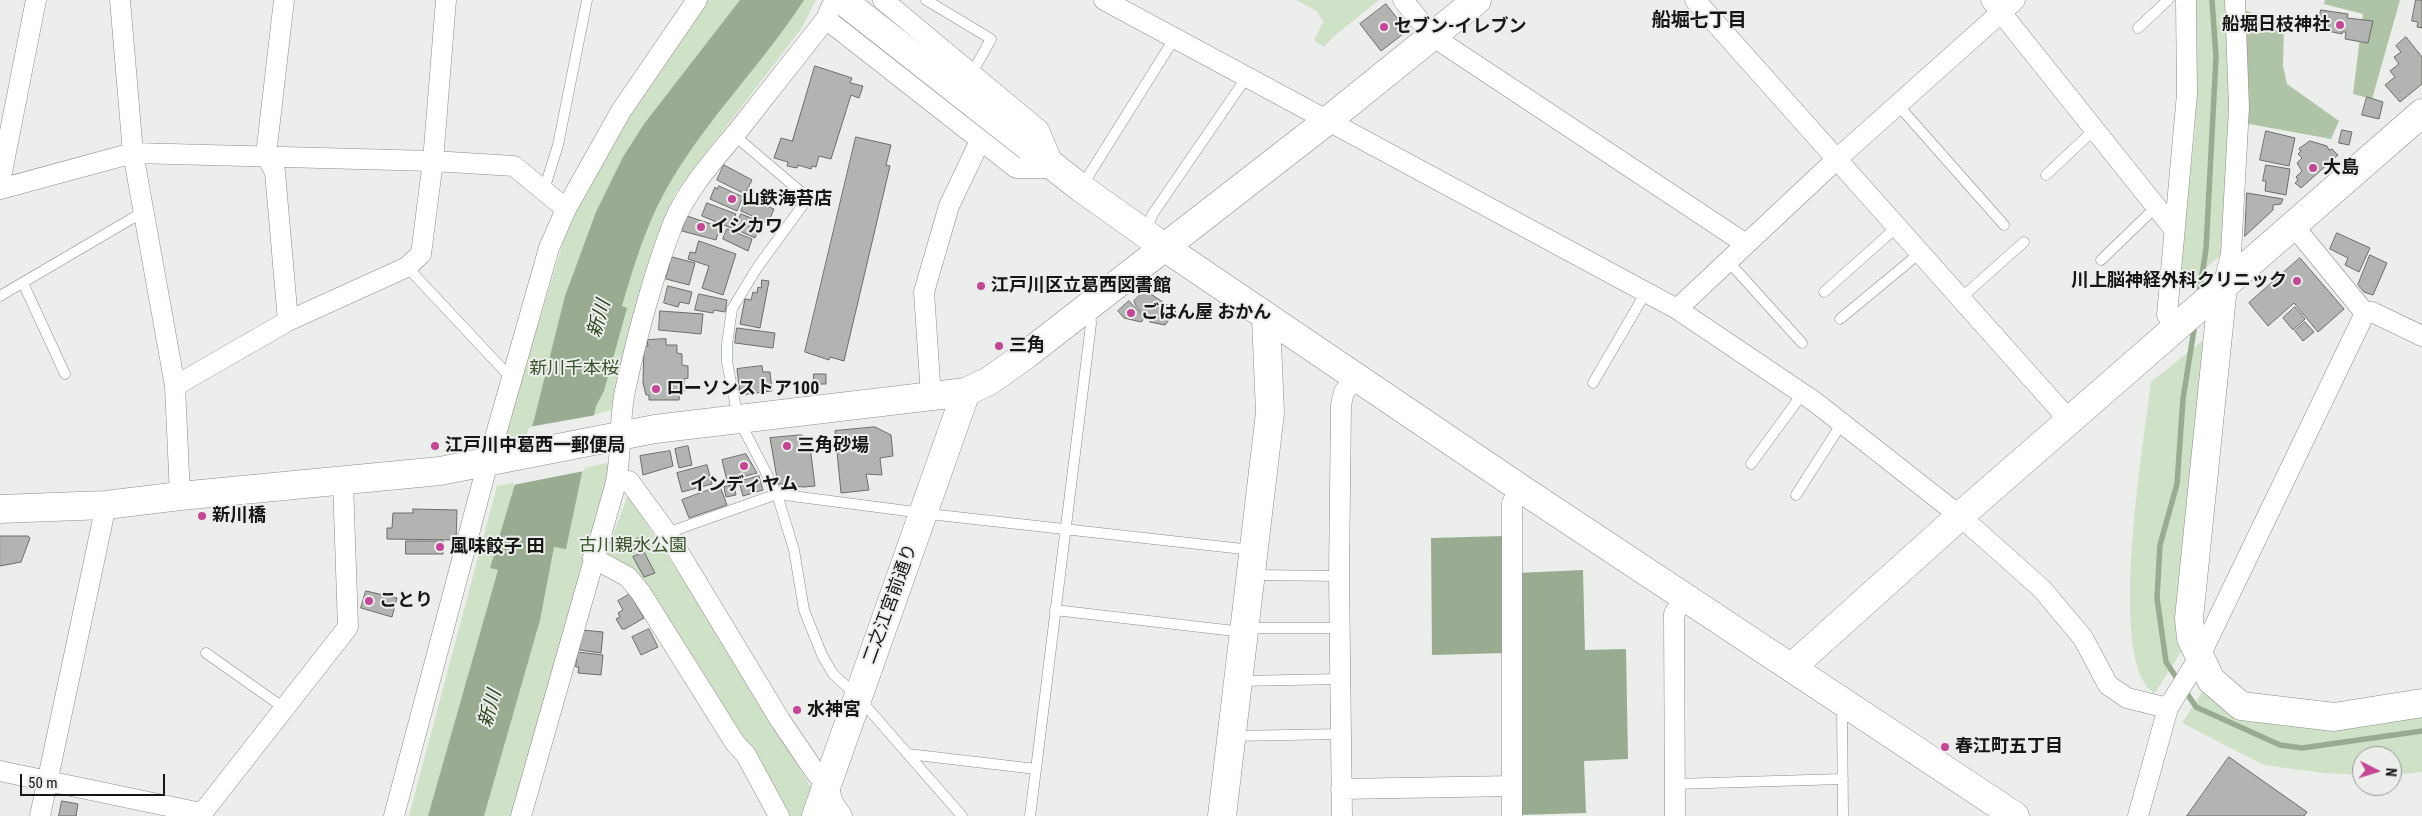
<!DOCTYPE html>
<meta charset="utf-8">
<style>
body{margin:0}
#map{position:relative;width:2422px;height:816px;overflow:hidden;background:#ebeeea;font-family:"Roboto Condensed",sans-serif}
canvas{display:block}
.north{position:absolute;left:2352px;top:746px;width:50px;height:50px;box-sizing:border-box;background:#ebeeea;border:1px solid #959895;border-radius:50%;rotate:95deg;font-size:14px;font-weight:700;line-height:20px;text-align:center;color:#151715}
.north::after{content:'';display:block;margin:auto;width:18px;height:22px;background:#c44694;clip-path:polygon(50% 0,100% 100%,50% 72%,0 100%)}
.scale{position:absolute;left:20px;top:774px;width:145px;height:22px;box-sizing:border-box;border:2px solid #151715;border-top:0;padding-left:6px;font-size:15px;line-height:18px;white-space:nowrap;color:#151715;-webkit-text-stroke:4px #ebeeea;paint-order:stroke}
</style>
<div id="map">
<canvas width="2422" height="816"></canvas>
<div class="north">N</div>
<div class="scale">50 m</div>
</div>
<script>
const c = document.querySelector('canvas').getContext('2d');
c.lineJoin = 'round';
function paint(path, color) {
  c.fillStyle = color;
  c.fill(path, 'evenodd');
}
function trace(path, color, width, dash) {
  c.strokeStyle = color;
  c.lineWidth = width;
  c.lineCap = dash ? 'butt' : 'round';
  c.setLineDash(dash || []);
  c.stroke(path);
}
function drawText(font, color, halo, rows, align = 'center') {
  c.font = font + ' "Roboto Condensed","Noto Sans JP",sans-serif';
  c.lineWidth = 4;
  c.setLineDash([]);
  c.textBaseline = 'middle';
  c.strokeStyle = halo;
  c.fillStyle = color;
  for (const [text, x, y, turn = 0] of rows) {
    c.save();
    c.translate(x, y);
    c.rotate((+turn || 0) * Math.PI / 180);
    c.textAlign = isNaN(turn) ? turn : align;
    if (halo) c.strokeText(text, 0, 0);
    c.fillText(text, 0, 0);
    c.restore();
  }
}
const green = new Path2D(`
 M703,0H816L801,29L674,195L612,410L503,440L573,210L628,113Z
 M1296,0H1379L1333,37L1324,47L1314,40L1323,22L1317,11Z
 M2196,0H2228L2233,102L2221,255L2176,294L2195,132Z
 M2211,334L2186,644L2155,693C2105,667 2145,435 2151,382Z
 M607,463L614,478L518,816H409L497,486Z
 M628,495L771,716L770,720L809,784L834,816H784L605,556Z
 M2209,681L2219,693L2422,712V772L2392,775V756H2362V775L2324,773L2264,765L2182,723Z`);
const forest = new Path2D(`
 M2325,0H2400L2372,99L2353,94L2363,14L2324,4Z
 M2240,9L2284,23L2283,66L2287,84L2339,121L2331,139L2244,123Z`);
const water = new Path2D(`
 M740,0H804C759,70 695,130 658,205C642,238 632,272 622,306L627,308L604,391L596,406L566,549L554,547L540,620L484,816H428L498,570L490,568L534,420L565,296L596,212L623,157L644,124Z
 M1505,536L1506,653L1432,655L1431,538Z
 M1583,570L1585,650L1626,649L1628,759L1584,761L1586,813L1518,815L1517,573Z`);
const pier = new Path2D(`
 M596,415L584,471L513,485L529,427Z`);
const stream = new Path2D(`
 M2199,294L2206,249L2216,57L2212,0
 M2195,323L2183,399L2177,484L2160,545L2157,598L2166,662L2196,707L2280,745L2302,748L2422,731`);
const building = new Path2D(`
 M2416,0H2422V28L2417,27L2418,22L2412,21Z
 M1386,4L1407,31L1381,51L1360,24Z
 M2321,10L2348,14L2347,18L2373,21L2368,43L2345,39L2346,32H2342V34L2323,30L2324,26L2318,25Z
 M2406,37L2422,57V84L2400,102L2385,85L2395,77L2390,71L2399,64L2394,57L2401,52L2396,46Z
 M815,66L852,78L850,83L863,86L859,98L851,95L831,159L819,156L816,167L812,166L811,169L798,165L797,168L787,166L788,162L774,158L781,138L792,141Z
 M2367,97L2383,102L2379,119L2362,115Z
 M2342,130L2352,132L2349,145L2339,143Z
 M2266,131L2295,138L2289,166L2260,160Z
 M856,137L891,145L886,165L890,166L844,361L830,357L829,360L805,352Z
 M2310,141L2327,146L2329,150L2332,149L2338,155L2301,188L2295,183L2298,180L2296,177L2302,171L2297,163L2302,158L2298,154L2301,151L2299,149Z
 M724,165L752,180L745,194L717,180Z
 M2266,165L2290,169L2286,195L2265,191L2266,181H2263Z
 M719,186L743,197L737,211L710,199L715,187L717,189Z
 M2247,193L2283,199L2281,204L2273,205V210L2245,236Z
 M747,198L774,209L768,223L741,211Z
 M707,203L736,214L731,228L702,216Z
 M741,214L761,222L755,238L735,229Z
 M687,216L720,227L716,240L682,231Z
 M727,229L752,239L748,251L723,239Z
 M2337,233L2370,248L2359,272L2345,265L2348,258L2330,249Z
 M699,241L736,254L723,295L702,288L709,266L688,259L690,252L695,253Z
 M2370,255L2387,263L2373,295L2364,292L2358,285Z
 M672,257L695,263L689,285L666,279Z
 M2300,258L2344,309L2318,332L2294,303L2268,326L2249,303Z
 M762,280L769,281L760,328L740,324L745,299L751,300L753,292L757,293L758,287L761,288Z
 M668,286L692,292L689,304L680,302L678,307L664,303Z
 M1145,290L1176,311L1165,325L1150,322L1136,306L1134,301Z
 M699,294L727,300L725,312L714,310L713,313L695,310Z
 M1129,301L1145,318L1141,322L1124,318L1118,311Z
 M2295,307L2305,319L2293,330L2283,318Z
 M660,311L703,314L701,334L659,330Z
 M2305,322L2314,332L2303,341L2295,331Z
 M737,328L775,333L773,348L735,343Z
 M666,339V345H677V353L682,354V365L688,366V378L684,379V392H680L679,400H649V395H646L643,383L644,347L648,346L647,340Z
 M762,366L763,372H770L772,391L740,395L737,369Z
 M814,374H826V384H814Z
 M875,427L891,435L893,456L880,458L882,475L866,474L869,490L841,493L835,431Z
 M801,435L805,437L807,446H810L815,486L804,487L791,486V484H778L770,438Z
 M688,446L692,465L679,468L675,449Z
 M670,451L673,466L643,475L640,456Z
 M746,454L757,473L727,481L722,460Z
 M707,465L712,484L682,492L677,473Z
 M759,476L763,490L743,496L739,482Z
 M734,485L736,495L726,497L724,487Z
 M720,486L727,505L689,518L682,500Z
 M413,509L457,510L456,540L387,539V528H392L393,513H413Z
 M0,536H28L30,538L21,562L0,566Z
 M638,538L643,546L632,553L628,545Z
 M406,541H443V554H406Z
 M644,552L655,573L644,577L633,557Z
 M366,591L397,598L392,617L361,608Z
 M630,594L644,618L625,629H622L616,619L620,617L618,613L623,610L618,601Z
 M649,629L658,647L641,655L632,637Z
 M582,630L603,632L601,653L580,650Z
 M578,652L603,655L601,675L578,673L579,667H576Z
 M2229,757L2307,812L2304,816H2187Z
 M62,801L78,804L76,816H59Z`);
const lane = new Path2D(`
 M926,0L991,39L971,75
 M2138,28L2168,0
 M1898,105L2004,225
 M734,135L808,198L757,268L732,309L727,344V362L738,418L777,494L794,550L804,610L822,655L833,674L857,696L962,816
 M2046,175L2094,130
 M1082,186L1174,39
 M544,190L558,145L587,0
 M1146,232L1152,215L1246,78
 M2101,260L2156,207
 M1728,261L1802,343
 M407,267L512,379
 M23,283L65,374
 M1824,292L1898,226
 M0,296L143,212
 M1961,298L2024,242
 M1840,319L1921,252
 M1593,383L1646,292
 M1751,464L1803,393
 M1796,495L1842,423
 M667,533L777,494L938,515L1252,550
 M1253,575L1339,576
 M1055,610L1243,632
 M1246,628H1340
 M206,653L284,708
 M1239,681L1340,679
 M1842,705L1843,816
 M1232,736L1341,734
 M908,754L1036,769L1091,324L1090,310
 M1675,784L1843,779
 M1030,816L1036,769`);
const street = new Path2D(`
 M120,0L133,153L175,386L180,496
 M284,0L266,155L275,172L288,321
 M1104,0L1677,309L1815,402L1960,516L2042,589L2083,638L2108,685L2127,698L2168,708
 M1403,0L1432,36L1746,244
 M1695,0L2069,420
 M1991,0L2174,229
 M831,7L826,19L1016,168H1055L1039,130L883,0
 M0,182L36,0
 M0,189L133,153L433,161L514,166L566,209
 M2292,224L2365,313L2372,312L2422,336
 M2223,286L2231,254L2239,107L2235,0
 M1677,309L1838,158L2015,0
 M2176,327L2167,315L2187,94L2186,0
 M175,386L288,321L407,267L421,254L433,161L446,0
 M931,397L924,292L949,206L980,141
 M617,479L629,481L667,533L780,720L816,773L828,785L833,803L842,816
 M593,558L628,577L641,593L735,743L746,755L779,816
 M0,771L201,813
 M1341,789L1512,786
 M40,816L106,505
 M200,816L348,627L343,482
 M394,816L488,462L549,248L566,209L621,111L697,0
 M521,816L615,486C622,456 619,426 624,396C635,342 654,272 674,221C689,187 714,160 737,132C767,94 796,57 826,19
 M1342,816L1339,576L1341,405L1344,392L1356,378
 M1512,816V503L1520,488
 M1675,816L1674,614L1685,597
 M2138,816L2168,708L2200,656L2365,313`);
const secondary = new Path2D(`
 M842,0L1081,188L1164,247L1520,488L2015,816
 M2223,286L2189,618L2191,638L2211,680L2241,706L2334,717L2422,703
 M0,509L106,505L180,496L440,471L655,429L966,392L989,381L1027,354L1327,121L1477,0
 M1792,667L1960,516L2422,113
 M816,816L966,392
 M1222,816L1270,413L1266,318`);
const markers = [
 [2340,25,5,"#c44694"],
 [1384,27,5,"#c44694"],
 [2313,168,5,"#c44694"],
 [732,199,5,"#c44694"],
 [701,227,5,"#c44694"],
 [2297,281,5,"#c44694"],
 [981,286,5,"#c44694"],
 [1131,313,5,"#c44694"],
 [999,346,5,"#c44694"],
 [656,389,5,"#c44694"],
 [435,446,5,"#c44694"],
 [787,446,5,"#c44694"],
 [744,466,5,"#c44694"],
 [202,516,5,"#c44694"],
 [440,547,5,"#c44694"],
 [369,601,5,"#c44694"],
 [797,710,5,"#c44694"],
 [1945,747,5,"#c44694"]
];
const poiNames = [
 ["船堀日枝神社",2330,25,"right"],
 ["セブン-イレブン",1394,27],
 ["大島",2323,168],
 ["山鉄海苔店",742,199],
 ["イシカワ",711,227],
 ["川上脳神経外科クリニック",2287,281,"right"],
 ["江戸川区立葛西図書館",991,286],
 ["ごはん屋 おかん",1141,313],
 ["三角",1009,346],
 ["ローソンストア100",666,389],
 ["江戸川中葛西一郵便局",445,446],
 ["三角砂場",797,446],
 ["インディヤム",744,485,"center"],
 ["新川橋",212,516],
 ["風味餃子 田",450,547],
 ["ことり",379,601],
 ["水神宮",807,710],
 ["春江町五丁目",1955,747]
];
const parkNames = [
 ["新川千本桜",574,369],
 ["古川親水公園",633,546]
];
const streetNames = [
 ["二之江宮前通り",891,604,-70]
];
const neighbourhoodNames = [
 ["船堀七丁目",1699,21]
];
const waterNames = [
 ["新川",600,319,-74],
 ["新川",491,709,-74]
];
paint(green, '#cfe1c7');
paint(forest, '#afc3a7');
paint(water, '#99ac91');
paint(pier, '#ebeeea');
trace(stream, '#99ac91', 5.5);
paint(building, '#b1b4b0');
trace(building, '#6a6d69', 1);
trace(lane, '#8a8d89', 11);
trace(street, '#8a8d89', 21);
trace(secondary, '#8a8d89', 29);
trace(lane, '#fff', 10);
trace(street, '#fff', 20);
trace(secondary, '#fff', 28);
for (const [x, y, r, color] of markers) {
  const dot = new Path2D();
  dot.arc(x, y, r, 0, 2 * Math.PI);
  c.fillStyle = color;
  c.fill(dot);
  trace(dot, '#ebeeea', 2);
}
drawText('bold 18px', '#151715', '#ebeeea', poiNames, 'left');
drawText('18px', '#375329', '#ebeeea', parkNames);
drawText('18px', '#151715', '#ebeeea', streetNames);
drawText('bold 19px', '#151715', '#ebeeea', neighbourhoodNames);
drawText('italic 19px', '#274219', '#ebeeea', waterNames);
</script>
